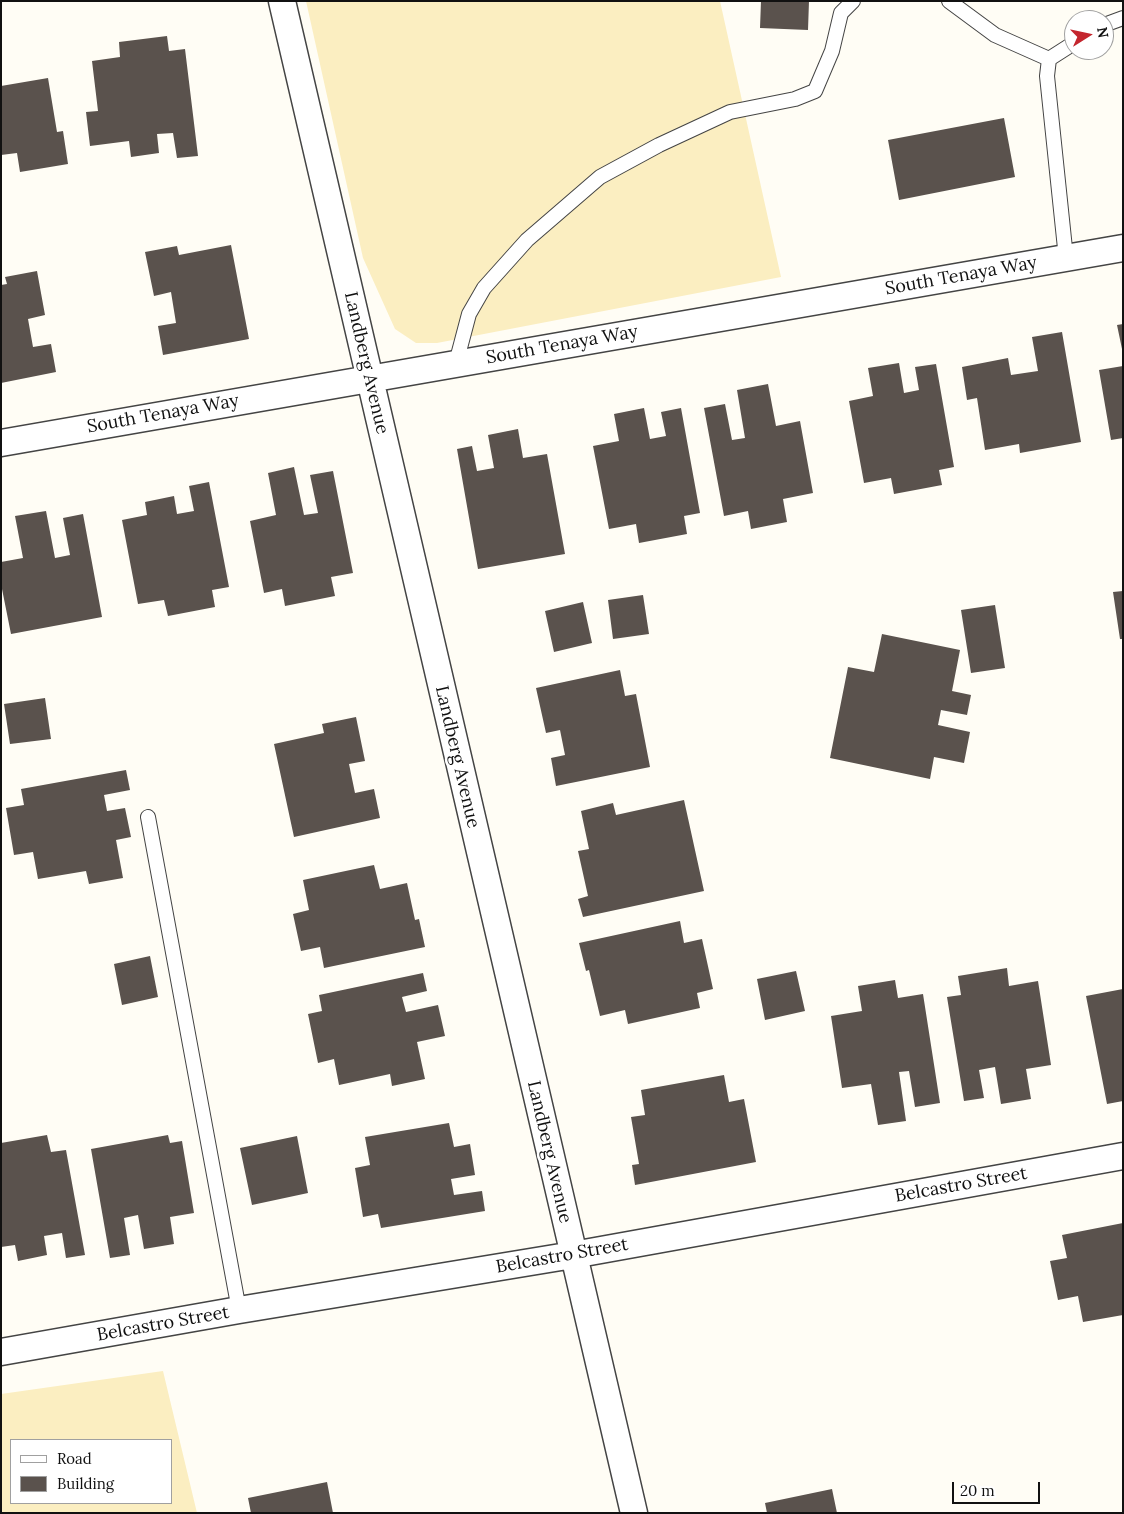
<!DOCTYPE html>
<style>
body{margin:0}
#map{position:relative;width:1124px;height:1514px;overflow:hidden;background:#fffdf5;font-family:Lora,serif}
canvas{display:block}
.frame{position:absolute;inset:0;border:2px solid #111;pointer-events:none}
.legend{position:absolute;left:10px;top:1439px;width:162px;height:65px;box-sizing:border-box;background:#fff;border:1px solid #a0a0a0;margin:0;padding:6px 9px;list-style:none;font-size:15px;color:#111}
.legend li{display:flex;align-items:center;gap:10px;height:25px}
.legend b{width:25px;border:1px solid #a0a0a0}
.north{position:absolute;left:1064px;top:10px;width:50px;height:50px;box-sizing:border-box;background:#fff;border:1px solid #a0a0a0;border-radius:50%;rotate:80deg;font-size:14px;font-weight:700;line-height:20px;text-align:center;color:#111}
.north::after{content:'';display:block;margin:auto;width:18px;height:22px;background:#c4262e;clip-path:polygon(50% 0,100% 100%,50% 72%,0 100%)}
.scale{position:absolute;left:952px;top:1482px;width:88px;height:22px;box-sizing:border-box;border:2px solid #111;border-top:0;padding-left:6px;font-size:15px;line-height:18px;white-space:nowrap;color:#111;-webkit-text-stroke:4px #fff;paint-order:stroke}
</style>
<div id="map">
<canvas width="1124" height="1514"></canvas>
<div class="frame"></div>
<ul class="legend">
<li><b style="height:6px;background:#fff"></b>Road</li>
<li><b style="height:14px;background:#5a524d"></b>Building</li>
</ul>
<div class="north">N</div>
<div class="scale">20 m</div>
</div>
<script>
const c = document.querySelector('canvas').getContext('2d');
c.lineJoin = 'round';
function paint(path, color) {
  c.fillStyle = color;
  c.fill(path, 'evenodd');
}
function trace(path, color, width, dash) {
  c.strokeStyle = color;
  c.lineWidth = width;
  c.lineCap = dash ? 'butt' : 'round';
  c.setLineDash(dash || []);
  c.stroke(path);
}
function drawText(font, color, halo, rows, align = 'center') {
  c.font = font + ' Lora,serif';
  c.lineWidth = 5;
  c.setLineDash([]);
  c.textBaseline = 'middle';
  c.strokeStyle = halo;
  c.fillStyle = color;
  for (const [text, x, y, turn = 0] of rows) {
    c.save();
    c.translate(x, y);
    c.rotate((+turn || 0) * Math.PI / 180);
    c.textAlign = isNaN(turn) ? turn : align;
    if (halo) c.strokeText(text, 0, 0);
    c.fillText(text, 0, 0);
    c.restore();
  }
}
const sand = new Path2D(`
 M306,1H720L781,277L437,343H416L395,329L363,258Z
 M163,1371L197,1513H1V1394ZM11,1440H171V1503H11Z`);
const building = new Path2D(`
 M761,1H809L808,30L760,28Z
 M167,36L169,51L185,49L198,156L177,158L173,133L157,134L159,153L131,157L129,141L90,146L86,112L98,111L92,61L120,57L119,42Z
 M48,78L57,132L63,131L68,164L20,172L17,153L1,155V86Z
 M1004,118L1015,177L899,200L888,140Z
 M231,245L249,339L163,355L158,326L176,323L171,292L154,296L145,252L177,246L179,255Z
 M37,271L45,315L28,319L33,347L51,344L56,372L1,383V285L7,284L5,277Z
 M1123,324V349H1122L1117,325Z
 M1062,332L1081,442L1020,453L1019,444L985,450L977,398L967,400L962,367L1008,358L1011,375L1038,371L1032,337Z
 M899,363L904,393L919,390L915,367L936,364L954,467L939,470L942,485L894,494L891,478L864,483L849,401L873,396L868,368Z
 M1123,366V438L1111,440L1099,370Z
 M768,384L776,426L800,421L813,493L783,499L787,522L751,529L748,511L724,516L704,408L725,404L732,440L745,438L737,390Z
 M644,408L650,439L666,436L661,412L681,408L700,513L684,516L687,534L639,543L636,524L609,529L593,446L619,441L614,414Z
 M518,429L523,458L547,454L565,554L478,569L457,449L472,446L477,471L494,468L488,435Z
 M294,467L304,515L318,513L310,475L333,471L353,573L331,577L335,596L285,606L282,589L264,593L250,521L276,515L268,473Z
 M209,482L229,587L212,590L215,607L168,616L164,600L138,604L122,520L147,515L145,502L174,496L177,514L194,511L189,486Z
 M46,511L55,558L70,555L63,518L83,514L102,617L11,634L1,584V562L23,558L15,516Z
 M1123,591V639H1120L1113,592Z
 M643,595L649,634L613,639L608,600Z
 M583,602L592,643L554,652L545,611Z
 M995,605L1005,668L971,673L961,610Z
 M882,634L960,650L952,691L971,695L967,715L941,710L938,725L970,732L964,763L934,757L930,779L830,758L848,667L874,672Z
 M620,670L625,696L636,694L650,767L556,786L551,758L565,755L560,730L546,733L536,688Z
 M45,698L51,739L10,744L4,704Z
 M356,717L365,761L349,764L355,793L374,789L380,818L294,837L274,744L324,733L322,724Z
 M126,770L130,790L104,795L107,811L125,808L131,837L116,840L123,878L89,884L86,871L38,879L33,852L14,855L6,808L24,805L21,789Z
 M684,800L704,891L583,917L578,899L588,896L578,851L589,849L581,811L613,803L616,815Z
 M374,865L380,889L407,883L415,920L419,919L425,947L324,968L320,947L301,951L293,914L309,910L303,880Z
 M680,921L684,943L702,939L713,989L697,993L700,1008L628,1024L625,1010L600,1016L589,970L586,971L579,943Z
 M150,956L158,997L122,1005L114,964Z
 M1007,968L1009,986L1038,981L1051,1065L1026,1069L1031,1099L1001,1104L995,1067L979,1070L984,1098L964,1101L947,997L961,995L958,976Z
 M796,971L805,1011L765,1020L757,979Z
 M423,973L427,991L402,997L406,1012L438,1005L445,1036L417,1042L425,1079L392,1086L390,1074L339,1085L334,1059L318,1063L308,1014L322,1011L319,995Z
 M895,980L898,998L923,994L940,1103L915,1107L909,1071L899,1072L906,1121L878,1125L871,1084L842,1088L831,1016L862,1011L858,986Z
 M1123,989V1101L1107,1104L1086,996Z
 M724,1075L729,1102L744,1099L756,1162L635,1185L632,1165L639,1164L631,1117L645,1115L641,1090Z
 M449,1123L454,1147L470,1144L475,1175L451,1179L454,1195L482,1191L485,1211L381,1228L378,1214L363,1217L355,1168L370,1165L365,1137Z
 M47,1135L51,1152L66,1150L85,1255L66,1258L62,1233L44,1236L47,1255L18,1261L15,1245L1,1247V1143Z
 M168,1135L170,1143L182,1141L194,1213L170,1217L174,1244L144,1249L138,1215L124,1218L130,1255L110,1258L91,1149Z
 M297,1136L308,1193L252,1205L240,1148Z
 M1123,1223V1315L1083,1322L1078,1296L1058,1300L1050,1261L1067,1258L1062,1235Z
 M327,1482L333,1513H251L248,1498Z
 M832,1489L837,1513H767L765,1503Z`);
const lane = new Path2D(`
 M949,1L995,35L1049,59
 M1104,25L1123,18
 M1066,258L1047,76L1049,59L1074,43
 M456,363L469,314L484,288L527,240L600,177L659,145L730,112L795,99L815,91L832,51L841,13L853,1
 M148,817L239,1310`);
const street = new Path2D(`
 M282,1L634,1513
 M1,443L1123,248
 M1,1352L239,1310L573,1255L1123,1156`);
const streetNames = [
 ["South Tenaya Way",961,276,-10],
 ["South Tenaya Way",562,345,-10],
 ["Landberg Avenue",366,363,77],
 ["South Tenaya Way",163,414,-10],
 ["Landberg Avenue",457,757,77],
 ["Landberg Avenue",549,1152,77],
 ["Belcastro Street",961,1185,-10],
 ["Belcastro Street",562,1256,-10],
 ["Belcastro Street",163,1324,-10]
];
paint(sand, '#fbeec1');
paint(building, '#5a524d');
trace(lane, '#444', 16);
trace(street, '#444', 29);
trace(lane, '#fff', 14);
trace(street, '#fff', 26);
drawText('18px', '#111', '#fff', streetNames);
</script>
